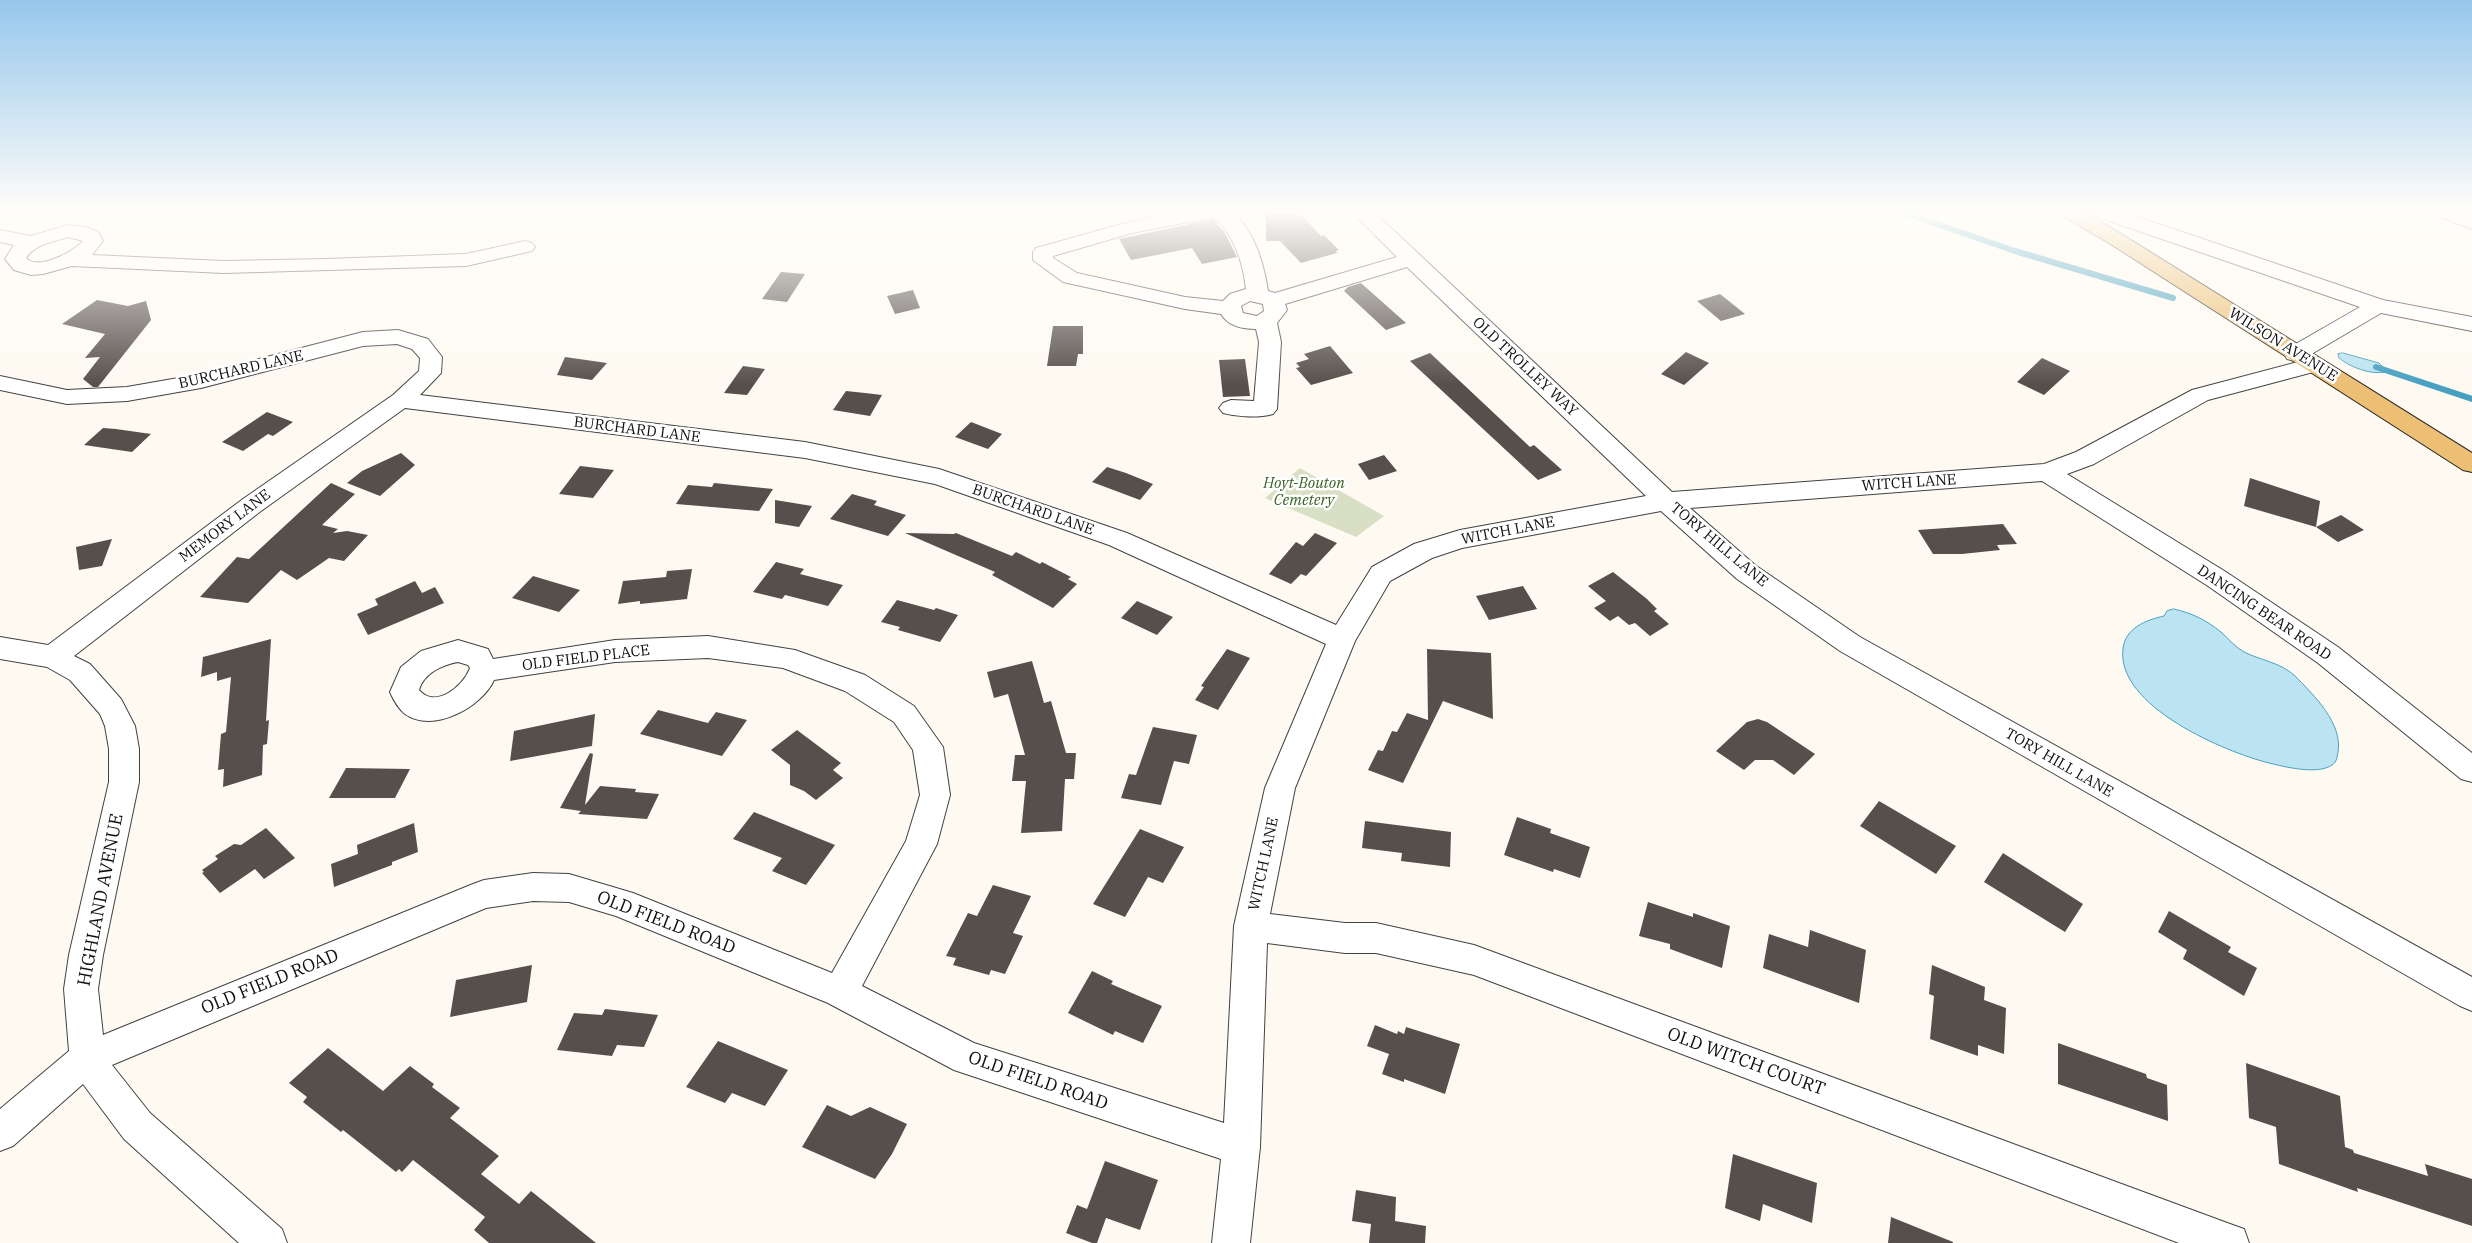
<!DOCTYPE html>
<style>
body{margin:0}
canvas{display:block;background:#fefaf2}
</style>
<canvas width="2472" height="1243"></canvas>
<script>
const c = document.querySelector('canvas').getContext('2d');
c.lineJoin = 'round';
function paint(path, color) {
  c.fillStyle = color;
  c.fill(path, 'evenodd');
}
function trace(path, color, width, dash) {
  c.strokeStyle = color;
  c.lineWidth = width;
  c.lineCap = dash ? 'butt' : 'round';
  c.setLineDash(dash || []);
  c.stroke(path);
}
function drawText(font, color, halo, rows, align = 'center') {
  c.font = font + ' "IBM Plex Serif",serif';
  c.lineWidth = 5;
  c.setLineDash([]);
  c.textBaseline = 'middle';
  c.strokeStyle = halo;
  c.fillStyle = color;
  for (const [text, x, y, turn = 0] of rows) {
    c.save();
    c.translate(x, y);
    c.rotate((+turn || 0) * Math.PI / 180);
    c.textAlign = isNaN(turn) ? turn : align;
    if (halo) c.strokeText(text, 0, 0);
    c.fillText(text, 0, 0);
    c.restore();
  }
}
const cemetery = new Path2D(`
 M1300,468L1384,516L1356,537L1265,498Z`);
const water = new Path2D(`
 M2343,353L2379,363L2383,367L2385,372C2370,375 2350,367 2339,358L2338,354Z
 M2174,609C2192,613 2206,620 2221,632C2229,639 2235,647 2244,652C2260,660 2282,663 2295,676C2314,695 2343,724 2338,752C2337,757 2337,762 2332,765C2318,775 2285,767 2269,763C2225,752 2116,706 2123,649C2125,628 2146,620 2164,616L2167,611Z`);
const stream = new Path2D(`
 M1899,211L2015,251L2173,298
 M2376,367L2472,399`);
const building = new Path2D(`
 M1266,211H1298L1321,236L1324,235L1339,250L1336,251L1337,253L1301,263L1280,241H1266Z
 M1213,219L1225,233L1237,257L1202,264L1192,248L1131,260L1119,239Z
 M781,272L805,274L787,302L762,299Z
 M1361,283L1406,323L1386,330L1344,291L1348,287Z
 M913,290L920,308L895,314L887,296Z
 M1720,294L1745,314L1721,321L1697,301Z
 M97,300L128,306L146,301L151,320L98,387H93L83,379L100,357L85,358L105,334L62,324Z
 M1053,326H1083V354H1078L1076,366H1047Z
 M1330,346L1353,373L1311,385L1296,368L1300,367L1296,363L1309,359L1304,354Z
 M1686,352L1709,363L1684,385L1661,374Z
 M1430,353L1530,447L1534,445L1562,470L1538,480L1410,361Z
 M565,357L607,363L592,380L557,375Z
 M2042,358L2070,371L2044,395L2017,382Z
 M1245,359L1250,396L1223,397L1219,360Z
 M743,366L765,369L747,395L724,393Z
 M846,391L865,393L882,395L870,416L833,410Z
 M267,412L293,422L273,436L268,434L243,451L222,442Z
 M971,422L1002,434L988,449L955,437Z
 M103,428L116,429L151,434L132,452L84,445Z
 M401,453L415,465L380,496L347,483L362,471Z
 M1384,455L1397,471L1369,480L1358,464Z
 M580,466L614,470L593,498L559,494Z
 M1107,467L1126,473L1153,484L1140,500L1092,482Z
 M2250,478L2320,501L2316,527L2341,515L2364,530L2338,542L2316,527L2244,506Z
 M331,483L355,494L322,525L338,529L333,533L347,531L368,535L344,561L329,558L297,580L281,570L248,603L200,597L237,557L249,559Z
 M714,483L773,489L759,511L676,504L688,485L712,487Z
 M852,494L877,501L874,505L906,515L888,536L830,519Z
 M775,500L812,506L799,527L775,523Z
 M2003,524L2017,544L1997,545L2000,550L1962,554H1933L1918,530Z
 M905,533L954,534L956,533L1012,556L1016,552L1040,564L1042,562L1071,577L1068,579L1077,584L1053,608L992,575L995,572Z
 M1315,533L1337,543L1306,576L1301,574L1291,584L1269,574L1296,542L1303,546Z
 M112,539L102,566L79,570L76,547Z
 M776,562L804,569L800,574L843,585L828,606L785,595L782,599L753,592Z
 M692,569L687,599L640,604V601L618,604L623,581L666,577L667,571Z
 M1613,572L1647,599L1657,609L1654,611L1669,624L1650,636L1635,623L1629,625L1618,616L1610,621L1594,608L1606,601L1588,586Z
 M533,576L580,590L559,612L512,598Z
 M415,581L422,593L435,587L444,603L368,635L357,614L378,605L375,599Z
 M1523,586L1537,609L1489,620L1476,596Z
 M897,600L934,610L936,608L958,615L940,642L898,630L900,627L881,622Z
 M1137,601L1173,617L1157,635L1121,618Z
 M271,639L266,721L269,720L267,744L263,745L262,775L223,787L224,769L218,770L221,734L226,732L231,677L217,681V672L201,677L203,657Z
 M1227,649L1250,658L1218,710L1195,700L1204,687L1201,686Z
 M1427,649L1491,653L1493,719L1443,701L1403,783L1368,770L1378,750L1383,751L1392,731L1397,732L1407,713L1428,720Z
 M1032,661L1044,703L1051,701L1066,753H1076L1074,779H1065L1062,831L1021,833L1026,781H1012L1015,755H1025L1008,694L994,698L987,672Z
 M658,710L708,723L716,712L747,720L722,756L640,734Z
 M595,714L592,746L510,761L514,731Z
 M1758,719L1767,722L1815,754L1794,775L1773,760H1755L1744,770L1716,751L1747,722Z
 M1153,727L1197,735L1189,764L1174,761L1161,805L1121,798L1129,774L1136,775Z
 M797,730L841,763L833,770L843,778L816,800L804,791L790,785V765L771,750Z
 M590,753L593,754L585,805L600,786L636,789L635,792L659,794L647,819L578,814L581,811L560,808Z
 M346,768L410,769L395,798H329Z
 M1879,801L1956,846L1936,874L1860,826Z
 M754,812L835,845L806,885L772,871L782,858L733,839Z
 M1517,817L1551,829L1550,833L1590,847L1580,878L1554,869L1553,872L1504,855Z
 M1365,821L1451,832L1450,867L1401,861L1402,853L1362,848Z
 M414,823L418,852L392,862V865L334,887L331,864L358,854L357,845Z
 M266,828L295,858L264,879L255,869L220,893L202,873L204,872L202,870L218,859L215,856L234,844L241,845Z
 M1140,829L1184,847L1163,883L1148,877L1125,917L1093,904Z
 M2003,853L2083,904L2065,932L1984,882Z
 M993,885L1031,896L1013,933L1023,936L1005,974L991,970L989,975L953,965L956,958L946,956L968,913L977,916Z
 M1648,902L1693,917V913L1730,926L1722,968L1670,949V944L1639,936Z
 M2169,911L2231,947L2228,952L2257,968L2244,996L2183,959L2187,950L2158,932Z
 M1810,930L1866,950L1859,1003L1763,968L1769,934L1808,947Z
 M532,965L527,1002L450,1017L456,980Z
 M1932,965L1985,987L1984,1000L2006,1008L2004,1054L1978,1045V1056L1930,1039L1934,996L1929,994Z
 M1092,971L1113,981L1111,984L1162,1006L1143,1043L1115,1031L1113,1035L1068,1013Z
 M605,1009L658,1015L644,1047L617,1045L612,1056L557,1050L574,1013L602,1015Z
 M1375,1025L1397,1034L1398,1031L1404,1034L1406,1027L1460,1044L1445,1094L1404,1079V1082L1382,1074L1389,1054L1367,1046Z
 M718,1041L788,1070L765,1106L732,1093L725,1103L686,1087Z
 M2058,1043L2146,1074L2147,1078L2167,1085L2168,1121L2058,1084Z
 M328,1048L383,1091L410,1066L434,1084L432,1087L460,1108L450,1118L499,1156L481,1174L519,1204L531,1191L596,1243H489L474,1230L485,1217L413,1160L402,1172L399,1169L396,1172L343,1130L341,1132L303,1102L307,1097L289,1083Z
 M2246,1063L2340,1096L2345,1147L2353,1150L2354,1153L2428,1176L2425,1164L2472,1179V1226L2357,1188L2358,1192L2279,1164L2276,1127L2249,1118Z
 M827,1105L851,1116L870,1107L907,1124L892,1154L875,1179L802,1147Z
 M1733,1154L1817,1183L1812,1223L1763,1204L1760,1221L1725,1208Z
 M1105,1161L1158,1180L1140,1230L1106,1218L1097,1243H1092L1066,1233L1077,1205L1087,1209Z
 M1356,1190L1396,1197L1395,1221L1426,1226L1425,1243H1369L1371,1224L1352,1221Z
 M1891,1217L1953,1242V1243H1888Z`);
const minor = new Path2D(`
 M1182,211H1232C1254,231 1264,263 1268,291L1275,293L1397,257L1351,211H1373L1672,492L2044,464L2076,452L2192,390L2313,358L2321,360L2324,365L2321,370L2208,400L2094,464L2067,474L2226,572L2338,647L2472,753V782L2461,779L2318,663L2208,586L2042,481L1690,508L1755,565L1860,637L2472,977V1011L2460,1006L1840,651L1737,579L1661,511L1462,548L1432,558L1390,581L1355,641L1295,788L1270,914L1345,923H1376L1474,945L2230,1224L2244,1229L2249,1243H2179L1474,975L1376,953H1345L1267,943L1260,1147L1250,1243H1212L1221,1159L954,1070L828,1003L616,916L569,902L533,901L486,908L112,1065L150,1113L282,1229L287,1243H239L124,1139L83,1084L13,1146L0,1151V1109L69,1051L64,989L69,955L109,782V749L105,726L100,714L70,680L47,667L0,659V637L48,645L243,499L393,395L419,371L420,358L412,349L397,344L363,346L201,388L127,401L67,404L0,390V376L67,390L127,387L201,374L363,332L398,330L428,339L442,357L441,373L420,395L805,442L939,469L1127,533L1336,625L1372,567L1414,544L1460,530L1646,496L1407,267L1285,304L1287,310L1277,323L1281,342L1277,409L1273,414C1258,418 1238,417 1223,413L1219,408L1223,403L1231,400L1254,401L1259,342L1256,329C1242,329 1228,326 1221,314L1185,309L1063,282L1033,260V252L1036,248L1122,224ZM1214,217C1234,235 1243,262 1246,289L1230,294L1223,301L1185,297L1077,273L1053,258V256L1132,233ZM1250,301L1263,304L1264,311L1257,316L1243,313L1241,306ZM405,408L805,458L935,484L1109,545L1326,644L1265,788L1234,926L1224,1123L974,1043L862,986L937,844L950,795L943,747L914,706L865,675L795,650L708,636L615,640L493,659L488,649L458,640L421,651L401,667L390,692C393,699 399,709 405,714C433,734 482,707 494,680L615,662L708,658L783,668L845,691L894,722L913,750L920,795L906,841L832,973L633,893L569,874L533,873L484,880L473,884L103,1035L98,989L103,955L139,782V749L135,726L121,699L90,664L74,656L261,511ZM458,662L468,665L470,668C463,687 435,709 419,690C424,673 442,665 458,662Z
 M2089,211H2120L2383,300L2472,317V331L2381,313L2303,359L2295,361L2287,359L2284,354L2287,349L2360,307L2092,215Z
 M2432,211H2460L2472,216V229L2435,215Z
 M67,225L86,227L98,232L103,241L92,255L224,261L327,259L466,254L525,241L532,243L535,247L532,251L466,266L224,273L72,266L43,274L31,275L14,270L5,259L14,245L0,242V230L31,236ZM68,237L83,241C73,252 38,271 26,258C35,244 53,242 68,237Z`);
const major = new Path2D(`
 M2058,211H2083L2123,235L2472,453V472L2463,470L2109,243L2061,215Z`);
const streetNames = [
 ["WILSON AVENUE",2283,345,32],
 ["OLD TROLLEY WAY",1525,367,43],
 ["BURCHARD LANE",241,370,-13],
 ["BURCHARD LANE",637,430,7],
 ["WITCH LANE",1909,483,-4],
 ["BURCHARD LANE",1033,510,19],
 ["MEMORY LANE",225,526,-37],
 ["WITCH LANE",1508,531,-11],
 ["TORY HILL LANE",1719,545,40],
 ["DANCING BEAR ROAD",2264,613,34],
 ["OLD FIELD PLACE",586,658,-7],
 ["TORY HILL LANE",2059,763,30],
 ["WITCH LANE",1264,864,-78]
];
const parkNames = [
 ["Hoyt-Bouton",1304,484],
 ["Cemetery",1304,501]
];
const nearStreetnames = [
 ["HIGHLAND AVENUE",101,900,-79],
 ["OLD FIELD ROAD",666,923,21],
 ["OLD FIELD ROAD",270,982,-22],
 ["OLD WITCH COURT",1746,1062,20],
 ["OLD FIELD ROAD",1038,1081,19]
];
paint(cemetery, '#d9dfc4');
paint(water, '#bbe3f1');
trace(water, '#48a0c1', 1);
trace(stream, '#48a0c1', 6);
paint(building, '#564f4c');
trace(minor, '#424242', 2);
trace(major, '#202020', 2);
paint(minor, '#fff');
paint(major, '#ecbf74');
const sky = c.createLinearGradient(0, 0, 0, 385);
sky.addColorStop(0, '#96c7ec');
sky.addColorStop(0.55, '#fffdf9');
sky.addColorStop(1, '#fffdf900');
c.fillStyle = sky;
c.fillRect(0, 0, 2472, 385);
drawText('15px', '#0f0f0f', '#fff', streetNames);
drawText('italic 15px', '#396125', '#fff', parkNames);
drawText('18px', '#0f0f0f', '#fff', nearStreetnames);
</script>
